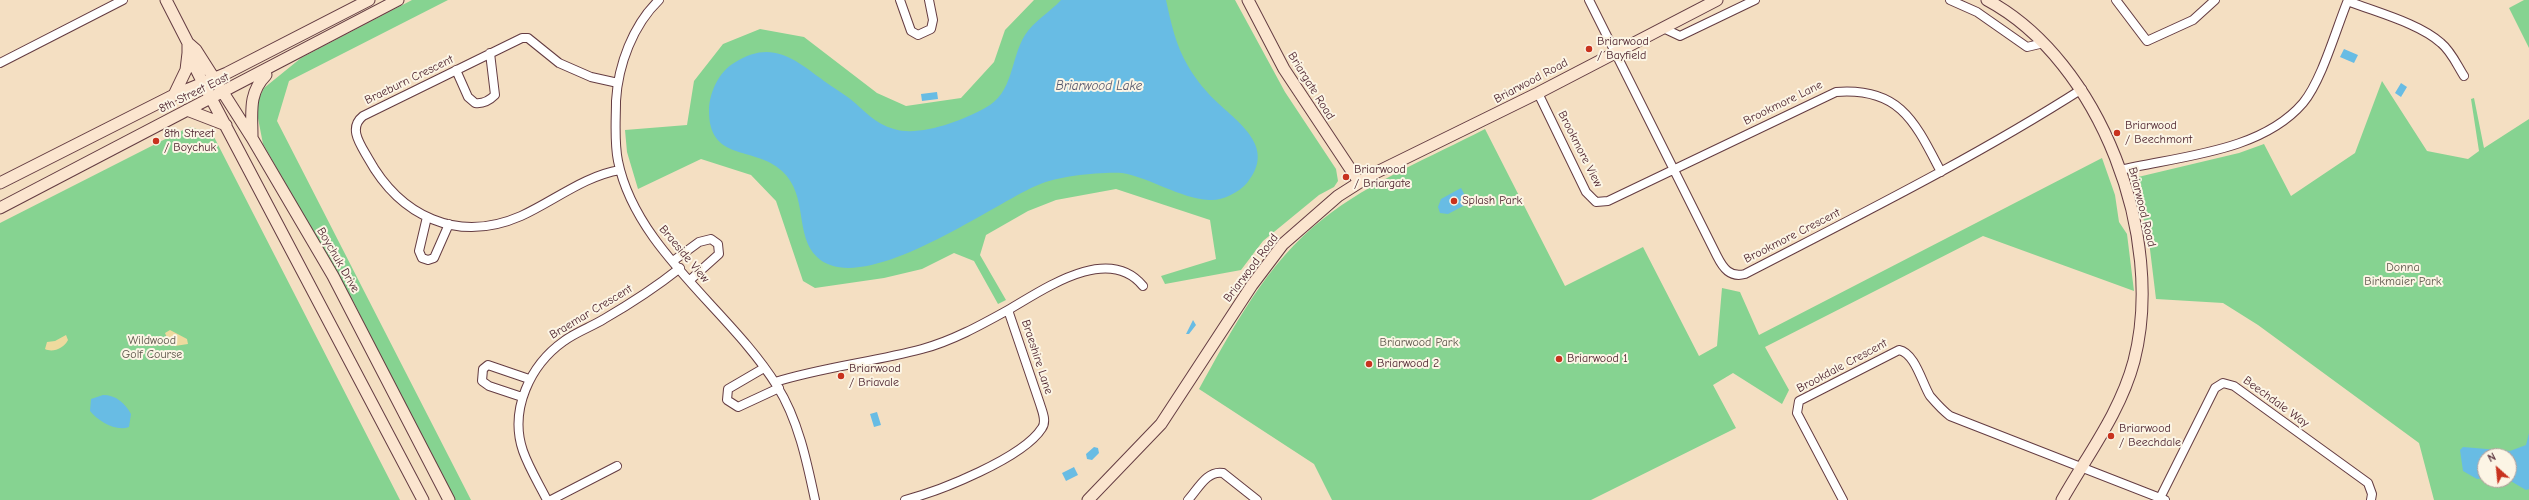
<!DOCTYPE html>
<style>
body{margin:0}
#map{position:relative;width:2529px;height:500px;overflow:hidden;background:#f4dfc2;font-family:"Comic Neue",sans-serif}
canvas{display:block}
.north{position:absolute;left:2477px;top:448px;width:40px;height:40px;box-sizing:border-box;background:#fcf5e5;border:1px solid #b59f9b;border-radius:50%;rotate:333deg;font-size:11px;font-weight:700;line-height:16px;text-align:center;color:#4a1f2b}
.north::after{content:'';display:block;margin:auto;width:14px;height:18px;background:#c8321e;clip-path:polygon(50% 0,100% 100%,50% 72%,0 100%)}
</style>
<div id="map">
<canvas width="2529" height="500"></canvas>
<div class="north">N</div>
</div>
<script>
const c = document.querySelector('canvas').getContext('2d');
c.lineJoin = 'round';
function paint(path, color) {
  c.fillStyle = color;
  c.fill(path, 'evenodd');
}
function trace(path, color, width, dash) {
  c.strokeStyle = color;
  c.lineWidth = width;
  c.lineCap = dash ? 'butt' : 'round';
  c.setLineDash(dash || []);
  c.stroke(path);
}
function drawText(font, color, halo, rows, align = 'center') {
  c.font = font + ' "Comic Neue",sans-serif';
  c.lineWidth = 4;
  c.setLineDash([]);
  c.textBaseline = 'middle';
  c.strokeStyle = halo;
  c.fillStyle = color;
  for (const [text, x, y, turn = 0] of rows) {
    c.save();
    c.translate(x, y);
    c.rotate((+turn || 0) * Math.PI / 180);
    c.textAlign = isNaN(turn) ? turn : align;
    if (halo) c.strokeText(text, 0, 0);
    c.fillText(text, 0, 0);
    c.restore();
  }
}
const green = new Path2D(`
 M412,0H448L289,81L277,121L471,500H454L354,303L263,144L257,113L258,100L264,88L301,58Z
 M1034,0H1235L1285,92L1336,169L1338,181L1334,187L1319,195L1263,241L1241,270L1165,284L1161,276L1216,259L1210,220L1116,189L1056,200L1028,211L986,235L980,255L1006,300L998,304L974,261L954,253L922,269L884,278L815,288L803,281L776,201L751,175L701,159L638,189L627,152L625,130L687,125L694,81L723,44L760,29L804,37L877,93L906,106L961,98L994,62L1005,30Z
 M2524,0H2529V48L2509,8Z
 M2382,81L2427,151L2468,159L2479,151L2471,99L2474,98L2484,148L2529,119V500H2434L2419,443L2258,325L2223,303L2156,299L2149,241L2134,181L2138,177L2239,153L2264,144L2291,196L2355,153ZM2485,456H2509V480H2485Z
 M189,127L212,133L400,500H0V223Z
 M1485,129L1565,286L1643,247L1699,356L1717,346L1722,288L1740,292L1759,335L2102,158L2115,195L2119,222L2127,234L2134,291L1983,236L1765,347L1789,390L1782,404L1733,373L1713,385L1736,428L1591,500H1332L1314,464L1199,389C1233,328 1267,262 1323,219C1371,181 1431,157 1485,129Z`);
const sand = new Path2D(`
 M170,330L187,339L188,344L175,346L169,343L165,333Z
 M66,335L68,340C64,348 53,353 45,349L47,342L55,341Z`);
const water = new Path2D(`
 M1061,0H1166C1171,23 1176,46 1188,66C1196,80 1207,93 1219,104C1243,126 1275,149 1247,183C1238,193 1222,201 1209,200C1179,198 1151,178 1122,173C1099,172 1059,176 1038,185C994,203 862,300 817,257C794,235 809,196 782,171C754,145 708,163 709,109C710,91 719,72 734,63C772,39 794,59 824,81C832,87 841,92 849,98C864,110 875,124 894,129C919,137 962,121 985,108C1014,93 1010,59 1025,35C1034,21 1050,12 1061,0Z
 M2344,49L2358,55L2354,63L2340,57Z
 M2401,83L2407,87L2401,97L2395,93Z
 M937,92L938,99L922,101L921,94Z
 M1461,188L1469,203L1448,214L1440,213L1438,207L1441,199Z
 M1193,320L1196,325L1189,334H1186Z
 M103,395C116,395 125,403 131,414L129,427C116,432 98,421 90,411L91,399Z
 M877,412L881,425L874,427L870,414Z
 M2529,433V489L2526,490L2509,480V456H2485V478L2477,479L2463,471L2460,450L2463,447L2510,451L2526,445Z
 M1094,447L1098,448L1099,453L1092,460L1087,459L1086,454Z
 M1074,467L1078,475L1066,481L1062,473Z`);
const street = new Path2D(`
 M659,0C633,25 618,65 616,101C616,120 614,142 618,161C636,250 731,311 777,386C798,419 807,462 815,500
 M900,0L911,31L918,35L931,29L933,20L929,0
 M1589,0L1717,256C1723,268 1730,278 1745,274C1859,215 1974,158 2082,89
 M1950,0L1977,12L2027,47L2044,43
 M2116,0L2147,41L2193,20L2215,0
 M2348,1C2375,12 2419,23 2441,43C2451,51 2457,65 2464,76
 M1663,28L1680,36L1755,0
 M0,63L123,0
 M456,70L468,97L475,103C483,104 489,101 495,95L490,53
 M618,83L591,77L559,63L528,38H522L363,116C348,128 360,144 368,158C400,216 457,244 521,216C554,201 584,176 620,170
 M1538,93L1586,192L1596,202L1608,201L1836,92C1900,87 1915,122 1941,172
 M2120,170C2180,156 2261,152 2303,103C2322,80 2336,29 2348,0
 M427,217L419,251L422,258L428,260L434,258L449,224
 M673,261L699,242L711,239L718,244L719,254L690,280
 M1008,310C1043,290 1108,243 1143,286
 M764,368L728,389L727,400L738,407L779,388
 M775,382C823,367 873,362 922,349C952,341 981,325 1008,310L1040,404C1042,411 1047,421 1042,428C1023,458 940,491 905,500
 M522,397L489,386L482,381L483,369L488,365L529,379
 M2160,498L2215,388L2223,383L2234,386L2368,483L2372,494L2371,500
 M547,500C539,484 529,468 523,451C509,410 530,365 564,341C576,332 591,327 604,319C630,304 656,287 680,268
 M551,500L617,466
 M1188,500C1198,489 1207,470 1223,473L1257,500
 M1843,500L1797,413L1799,401L1899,350C1915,353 1922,383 1930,396C1936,403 1942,410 1950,416L2165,500`);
const secondary = new Path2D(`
 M166,0L188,43L196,50L252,138L333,276L449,500
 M1248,0L1284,69L1359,182
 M1987,0C2101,61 2166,238 2134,361C2120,413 2088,454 2062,500
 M188,43V53L203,83L423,500
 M174,95L186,70L188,53
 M187,110L226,125
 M252,137C252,113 248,93 266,75
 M0,183L174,95L227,73L369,0
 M0,208L398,0
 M1088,500L1161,424L1252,285L1283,244L1338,196L1371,175L1538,93L1717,0`);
const markers = [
 [1589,49,4,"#c8321e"],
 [2117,133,4,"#c8321e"],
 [156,141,4,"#c8321e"],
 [1346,177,4,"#c8321e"],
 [1454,201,4,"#c8321e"],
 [1559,359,4,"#c8321e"],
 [1369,364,4,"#c8321e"],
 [841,376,4,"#c8321e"],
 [2111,436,4,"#c8321e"]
];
const poiNames = [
 ["Briarwood",1597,42],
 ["/ Bayfield",1597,56],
 ["Briarwood",2125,126],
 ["/ Beechmont",2125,140],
 ["8th Street",164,134],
 ["/ Boychuk",164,148],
 ["Briarwood",1354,170],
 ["/ Briargate",1354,184],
 ["Splash Park",1462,201],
 ["Briarwood 1",1567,359],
 ["Briarwood 2",1377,364],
 ["Briarwood",849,369],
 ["/ Briavale",849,383],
 ["Briarwood",2119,429],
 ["/ Beechdale",2119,443]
];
const streetNames = [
 ["Braeburn Crescent",409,80,-26],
 ["Briarwood Road",1531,81,-28],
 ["Briargate Road",1311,86,58],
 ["8th Street East",194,93,-26],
 ["Brookmore Lane",1783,103,-26],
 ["Brookmore View",1580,149,63],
 ["Briarwood Road",2142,207,76],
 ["Brookmore Crescent",1792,236,-27],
 ["Braeside View",684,254,50],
 ["Boychuk Drive",338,260,60],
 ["Briarwood Road",1251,268,-53],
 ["Braemar Crescent",591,312,-31],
 ["Braeshire Lane",1037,357,72],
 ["Brookdale Crescent",1842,366,-28],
 ["Beechdale Way",2276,402,36]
];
const parkNames = [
 ["Donna",2403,268],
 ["Birkmaier Park",2403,282],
 ["Wildwood",152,341],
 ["Golf Course",152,355],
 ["Briarwood Park",1419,343]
];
const waterNames = [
 ["Briarwood Lake",1099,86]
];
paint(green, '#86d391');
paint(sand, '#eeda9e');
paint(water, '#68bce4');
trace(street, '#643c42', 10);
trace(secondary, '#643c42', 13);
trace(street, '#fff', 8);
trace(secondary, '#fbe5cf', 11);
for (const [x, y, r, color] of markers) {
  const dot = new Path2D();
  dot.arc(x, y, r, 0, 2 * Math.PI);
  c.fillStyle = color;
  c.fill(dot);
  trace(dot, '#fcf5e5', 1.5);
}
drawText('12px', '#4a1f2b', '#fcf5e5', poiNames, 'left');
drawText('12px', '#4a1f2b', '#fcf5e5', streetNames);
drawText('12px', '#5c554a', '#fcf5e5', parkNames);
drawText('italic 13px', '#54566c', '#fcf5e5', waterNames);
</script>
